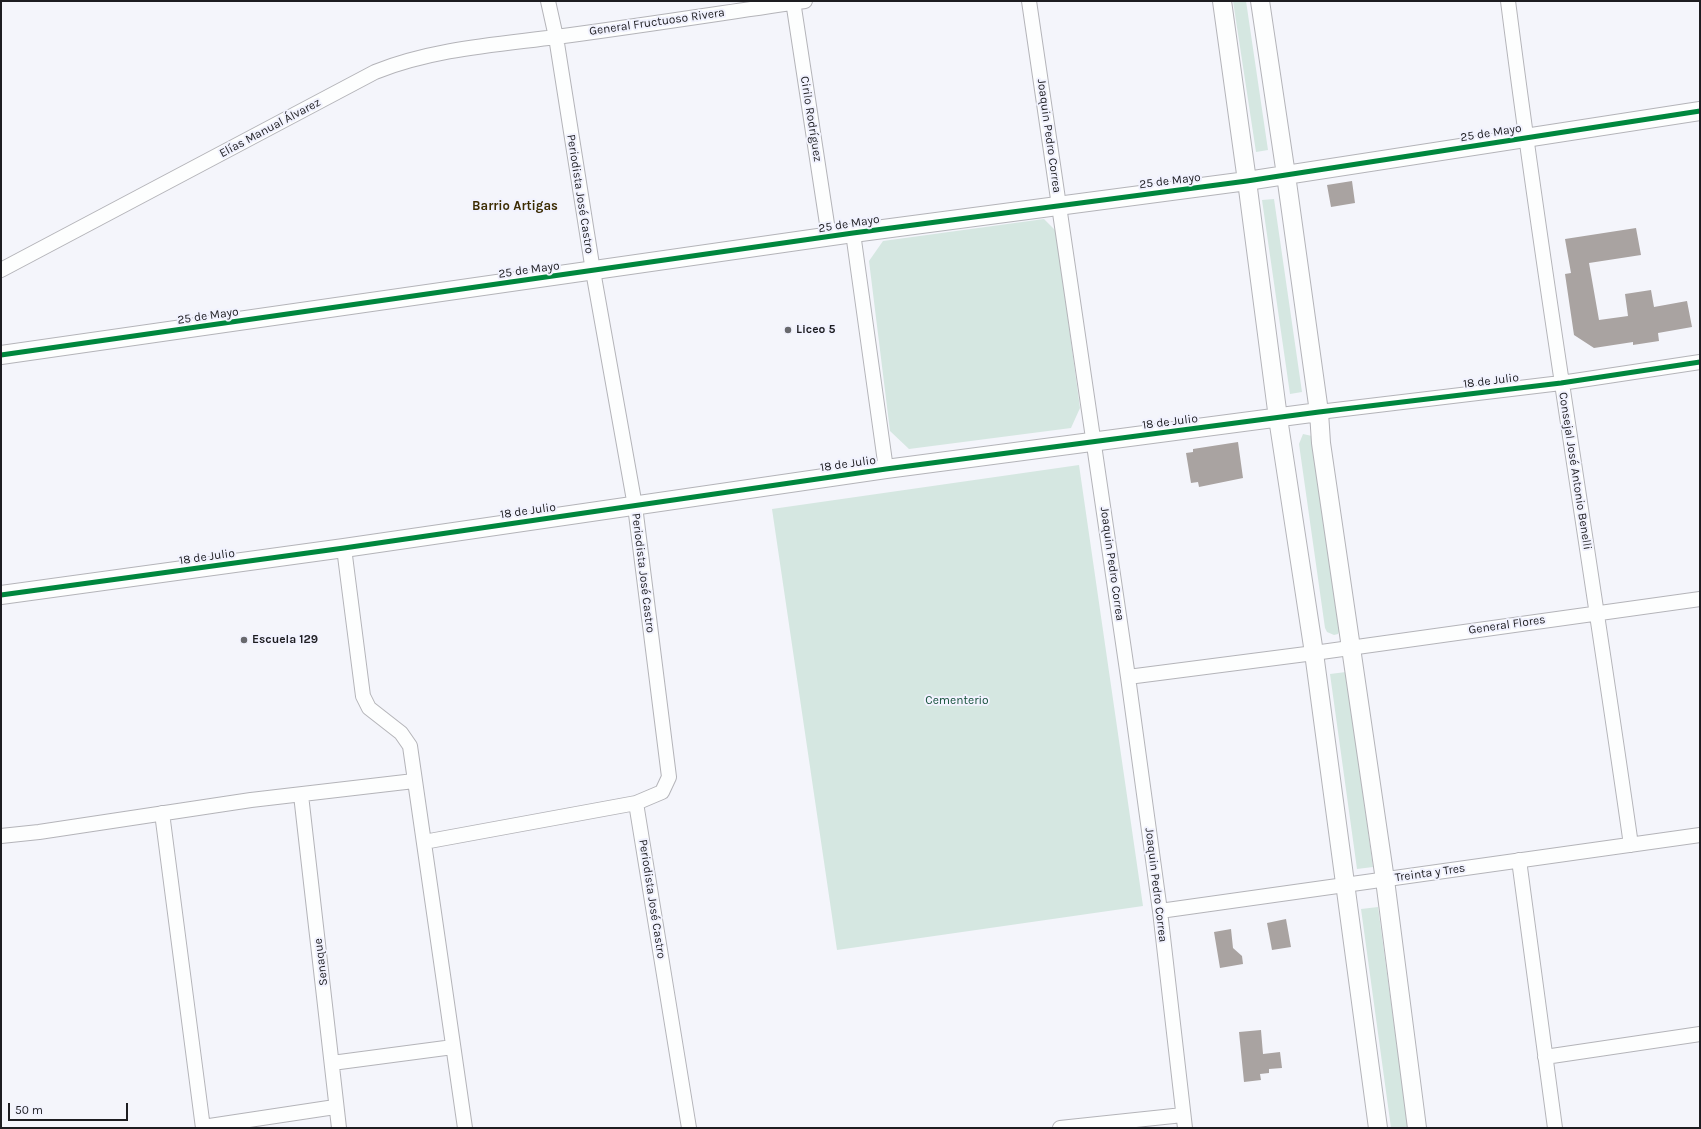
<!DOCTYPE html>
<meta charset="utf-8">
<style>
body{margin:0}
#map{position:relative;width:1701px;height:1129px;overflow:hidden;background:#f4f5fb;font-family:Karla,sans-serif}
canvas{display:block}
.frame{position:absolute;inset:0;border:2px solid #1d1d21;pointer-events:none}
.scale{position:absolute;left:8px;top:1103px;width:120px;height:18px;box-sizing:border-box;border:2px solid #1d1d21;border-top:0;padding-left:5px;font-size:12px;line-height:14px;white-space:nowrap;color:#1d1d21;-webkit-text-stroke:3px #f1f2fe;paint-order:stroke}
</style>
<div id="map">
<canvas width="1701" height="1129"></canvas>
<div class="frame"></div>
<div class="scale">50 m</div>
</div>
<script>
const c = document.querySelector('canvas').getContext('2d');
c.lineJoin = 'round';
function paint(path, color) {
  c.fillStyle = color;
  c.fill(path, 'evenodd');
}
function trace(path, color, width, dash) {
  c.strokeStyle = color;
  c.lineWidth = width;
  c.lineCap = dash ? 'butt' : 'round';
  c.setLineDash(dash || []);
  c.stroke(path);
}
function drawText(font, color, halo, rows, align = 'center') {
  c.font = font + ' Karla,sans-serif';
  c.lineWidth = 4;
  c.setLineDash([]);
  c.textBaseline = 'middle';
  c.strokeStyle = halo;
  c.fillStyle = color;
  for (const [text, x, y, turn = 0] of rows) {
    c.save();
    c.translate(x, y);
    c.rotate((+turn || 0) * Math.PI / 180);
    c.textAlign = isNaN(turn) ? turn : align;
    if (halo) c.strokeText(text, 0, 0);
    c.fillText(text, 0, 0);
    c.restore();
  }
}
const green = new Path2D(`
 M1233,1H1246L1268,150L1256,152Z
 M1274,199L1302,392L1290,394L1262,200Z
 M1044,219L1056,231L1080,408L1071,428L909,449L890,431L869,261L883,241Z
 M1303,434L1312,436L1341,627L1338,634L1334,635L1327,632L1325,628L1299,444Z
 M1079,465L1143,906L837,950L772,509Z
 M1346,672L1373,867L1357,869L1330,674Z
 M1378,907L1408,1128H1391L1361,909Z`);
const building = new Path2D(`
 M1352,181L1355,203L1331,207L1327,185Z
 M1636,228L1641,255L1589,263L1599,320L1628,316L1625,294L1651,290L1654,307L1687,301L1692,327L1658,333L1659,341L1633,345V342L1594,348L1574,335L1565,274L1571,273L1565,239Z
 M1238,442L1243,478L1199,487L1198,482L1191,483L1186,453L1193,452V449Z
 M1286,919L1291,947L1272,950L1267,923Z
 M1231,929L1233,948L1242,956L1243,964L1220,968L1214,932Z
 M1261,1030L1263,1054L1280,1052L1282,1068L1269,1069V1073L1260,1074L1261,1080L1244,1082L1239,1032Z`);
const minor = new Path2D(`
 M793,1L829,237
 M1029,1L1128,677L1160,911L1185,1128
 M1508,1C1544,283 1591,564 1631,845
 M853,233L886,469
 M1,270L375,72C433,49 494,45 556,37C639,26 722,13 805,1
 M1319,412L1561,383L1700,362
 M344,548L363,696L369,708L401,733L410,746L465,1128
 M1128,677L1314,653L1700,599
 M301,795L339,1128
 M636,803L689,1128
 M162,813L203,1128
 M1,836L39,832L251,800L414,781
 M424,842L636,803L662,792L669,777L635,506L593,271L556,37L548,1
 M1519,860L1555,1128
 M1160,911L1700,835
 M1545,1057L1700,1034
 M332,1063L453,1047
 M203,1127L335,1107
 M1060,1128L1183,1115`);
const tertiary = new Path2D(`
 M1222,1L1247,181L1278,418L1314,653L1378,1128
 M1260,1L1286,175L1319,412L1321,443L1385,880L1417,1128
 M1,355L853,233L1247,181L1700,111
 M1,595L344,548L886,469L1319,412`);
const cycleway = new Path2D(`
 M1,355L853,233L1247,181L1700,111
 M1,595L344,548L886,469L1319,412L1561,383L1700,362`);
const markers = [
 [788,330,4,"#68696d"],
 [244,640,4,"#68696d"]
];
const streetNames = [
 ["General Fructuoso Rivera",657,22,-8],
 ["Cirilo Rodríguez",811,119,81],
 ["Elías Manual Álvarez",270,128,-28],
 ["25 de Mayo",1491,133,-9],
 ["Joaquin Pedro Correa",1049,136,82],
 ["25 de Mayo",1170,181,-7],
 ["Periodista José Castro",580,194,81],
 ["25 de Mayo",849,224,-9],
 ["25 de Mayo",529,270,-8],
 ["25 de Mayo",208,316,-8],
 ["18 de Julio",1491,381,-7],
 ["18 de Julio",1170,422,-7],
 ["18 de Julio",848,464,-8],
 ["Consejal José Antonio Benelli",1575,471,81],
 ["18 de Julio",528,511,-8],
 ["18 de Julio",207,557,-8],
 ["Joaquin Pedro Correa",1112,564,82],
 ["Periodista José Castro",643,573,83],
 ["General Flores",1507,625,-8],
 ["Treinta y Tres",1430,873,-8],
 ["Joaquin Pedro Correa",1156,885,83],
 ["Periodista José Castro",652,899,81],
 ["Senaque",321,962,-97]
];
const poiNames = [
 ["Liceo 5",796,330],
 ["Escuela 129",252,640]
];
const parkNames = [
 ["Cementerio",957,701]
];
const neighbourhoodNames = [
 ["Barrio Artigas",515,206]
];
paint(green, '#d5e7e1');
paint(building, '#a9a3a1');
trace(minor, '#b4b4b9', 16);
trace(tertiary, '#b4b4b9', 20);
trace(minor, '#fdfefe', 14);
trace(tertiary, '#fdfefe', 18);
trace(cycleway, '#00873e', 5);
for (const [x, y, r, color] of markers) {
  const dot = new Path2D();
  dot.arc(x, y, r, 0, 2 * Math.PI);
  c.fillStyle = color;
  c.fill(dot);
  trace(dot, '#f1f2fe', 1.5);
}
drawText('12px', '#1d1d21', '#f1f2fe', streetNames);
drawText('bold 12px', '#1d1d21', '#f1f2fe', poiNames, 'left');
drawText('12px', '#134f39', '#f1f2fe', parkNames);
drawText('bold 13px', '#3c2c02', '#f1f2fe', neighbourhoodNames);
</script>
